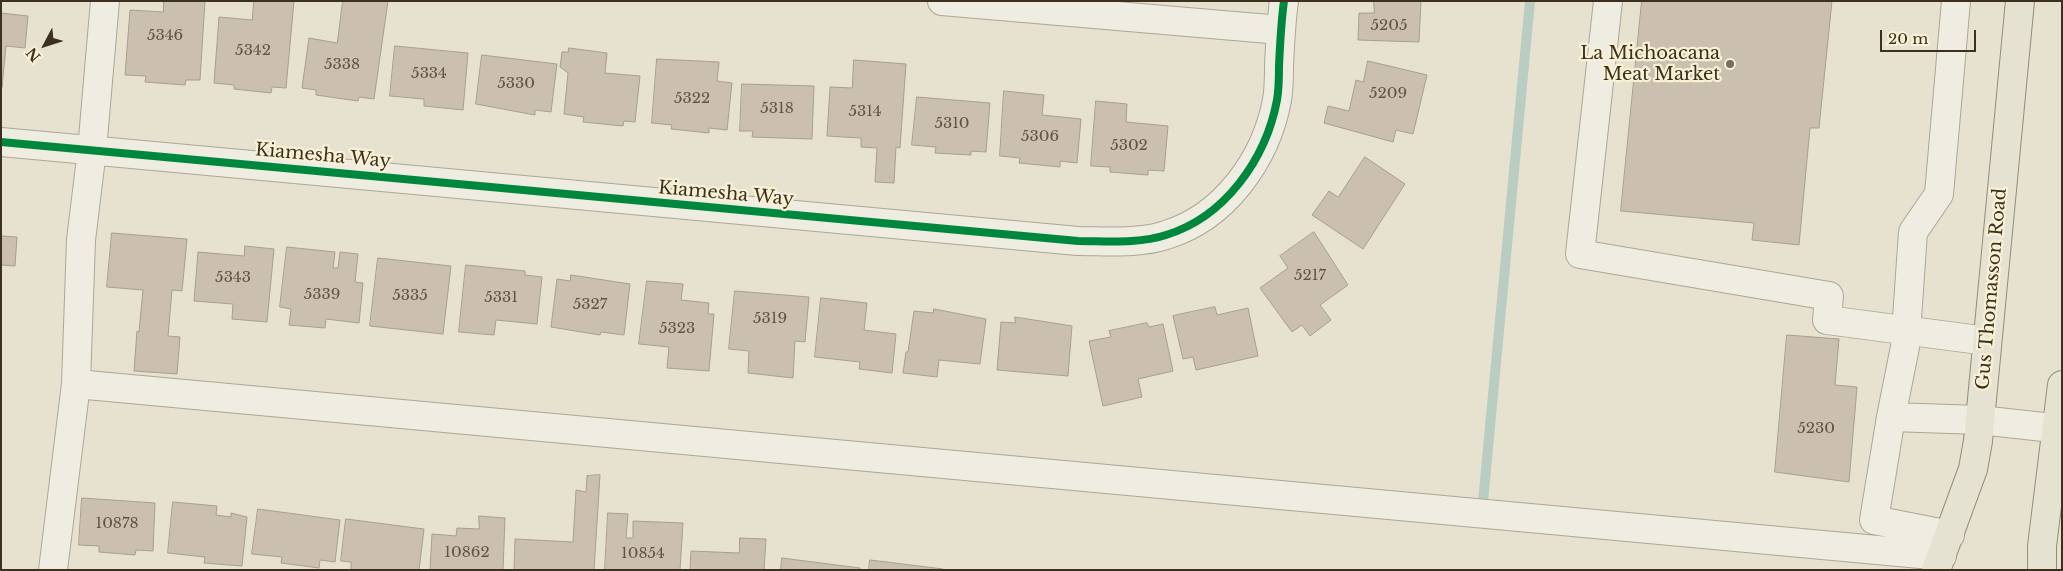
<!DOCTYPE html>
<style>
body{margin:0}
#map{position:relative;width:2063px;height:571px;overflow:hidden;background:#e7e2cf;font-family:"Libre Baskerville",serif}
canvas{display:block}
.frame{position:absolute;inset:0;border:2px solid #3d301e;pointer-events:none}
.north{position:absolute;left:20px;top:20px;width:50px;height:50px;-webkit-text-stroke:4px #f8f1d5;paint-order:stroke;rotate:230deg;font-size:14px;font-weight:700;line-height:20px;text-align:center;color:#3d301e}
.north::after{content:'';display:block;margin:auto;width:18px;height:22px;background:#3d301e;clip-path:polygon(50% 0,100% 100%,50% 72%,0 100%)}
.scale{position:absolute;left:1880px;top:30px;width:96px;height:22px;box-sizing:border-box;border:2px solid #3d301e;border-top:0;padding-left:6px;font-size:15px;line-height:18px;white-space:nowrap;color:#3d301e;-webkit-text-stroke:4px #f8f1d5;paint-order:stroke}
</style>
<div id="map">
<canvas width="2063" height="571"></canvas>
<div class="frame"></div>
<div class="north">N</div>
<div class="scale">20 m</div>
</div>
<script>
const c = document.querySelector('canvas').getContext('2d');
c.lineJoin = 'round';
function trace(path, color, width, dash) {
  c.strokeStyle = color;
  c.lineWidth = width;
  c.lineCap = dash ? 'butt' : 'round';
  c.setLineDash(dash || []);
  c.stroke(path);
}
function paint(path, color) {
  c.fillStyle = color;
  c.fill(path, 'evenodd');
}
function drawText(font, color, halo, rows, align = 'center') {
  c.font = font + ' "Libre Baskerville",serif';
  c.lineWidth = 4.5;
  c.setLineDash([]);
  c.textBaseline = 'middle';
  c.strokeStyle = halo;
  c.fillStyle = color;
  for (const [text, x, y, turn = 0] of rows) {
    c.save();
    c.translate(x, y);
    c.rotate((+turn || 0) * Math.PI / 180);
    c.textAlign = isNaN(turn) ? turn : align;
    if (halo) c.strokeText(text, 0, 0);
    c.fillText(text, 0, 0);
    c.restore();
  }
}
const stream = new Path2D(`
 M1482,512L1530,1`);
const building = new Path2D(`
 M164,1H205L200,80H186L185,85L145,82L146,76L125,75L130,10L163,12Z
 M254,1H294L286,88L272,87L271,93L234,89V85L214,83L219,17L252,20Z
 M343,1H388L374,99L359,97L358,101L316,95V90L302,88L309,38L337,43Z
 M1374,1H1421L1419,42L1358,40L1359,13H1374Z
 M1642,1H1832L1819,128H1810L1799,245L1752,240L1754,223L1621,211Z
 M1,13L28,16L25,48L6,46L2,87Z
 M395,46L468,53L463,110L424,106V99L390,96Z
 M569,48L607,53L605,73L640,76L635,122L624,121L623,126L583,122L584,117L564,114L568,73L560,67L562,52H568Z
 M482,55L557,64L551,112L535,110V115L476,104Z
 M657,59L719,62L717,81L732,83L727,130L709,128V133L671,129L672,125L652,123Z
 M854,60L906,64L900,148L896,147L894,183L875,182L877,148L861,147V138L827,136L830,87L852,88Z
 M1368,61L1427,75L1413,134L1396,130L1393,142L1324,123L1328,106L1349,111L1356,80L1363,82Z
 M742,84L814,86L812,139L752,137L753,131H740Z
 M1004,91L1044,95L1042,115L1081,119L1077,163L1060,161V167L1019,163L1020,158L1000,156Z
 M917,97L990,103L986,152L971,151V155L935,153L936,147L912,145Z
 M1096,101L1127,104L1126,122L1168,126L1164,171L1148,170V175L1110,172V167L1091,166Z
 M1365,157L1405,184L1363,249L1312,215L1329,191L1338,197Z
 M1314,232L1348,285L1320,305L1331,320L1310,336L1302,325L1292,332L1260,288L1288,268L1280,256Z
 M112,233L187,239L182,291L172,290L168,336L180,337L177,374L134,371L137,331L139,332L143,290L107,287Z
 M1,236L17,237L15,266L1,265Z
 M245,246L274,249L267,322L232,319L233,304L194,301L198,252L244,256Z
 M287,247L335,252L333,268H338L340,252L358,254L355,282L363,283L359,323L326,319L325,328L289,325L291,309L280,307Z
 M378,258L451,266L443,334L370,326Z
 M466,265L525,271V275L542,277L537,324L496,320L494,335L459,332Z
 M571,275L630,284L624,335L601,332L600,335L551,327L557,279L570,281Z
 M647,281L683,284L681,300L709,303L708,314H714L709,371L667,368L669,347L639,344Z
 M735,291L809,297L805,342L795,341L793,378L748,373L749,351L729,349Z
 M821,298L867,303L864,330L896,334L892,373L859,369L860,362L815,357Z
 M1215,307L1217,315L1248,308L1258,356L1196,370L1193,357L1183,359L1173,316Z
 M934,309L986,319L980,364L939,360L937,377L903,373L906,352H908L914,311L933,313Z
 M1015,317L1072,326L1068,376L997,370L1001,322L1015,323Z
 M1147,323L1149,327L1163,324L1173,371L1138,379L1142,397L1103,406L1089,341L1111,337L1109,331Z
 M1787,335L1839,339L1835,385L1857,387L1849,482L1775,472Z
 M600,475L594,570H514L515,539L573,542L576,490L586,492L587,476Z
 M82,498L155,503L153,551L136,550L135,555L99,552V546L79,545Z
 M173,502L217,506L216,515L231,517V513L247,517L242,566L204,563L205,557L168,553Z
 M258,509L340,520L335,562L320,560L319,568L281,563L282,557L252,554Z
 M608,513L628,514L626,538H633V521L683,523L680,570H605Z
 M479,516L505,518L503,570H430L432,534L456,536L457,528L479,529Z
 M346,519L424,529L419,570H351V562L341,561Z
 M740,538L766,539L764,570H690L691,551L739,553Z
 M782,558L860,568V570H781Z
 M870,560L943,569V570H869Z`);
const minor = new Path2D(`
 M942,1L1281,30
 M1608,1L1580,254L1829,296L1827,320L1987,341
 M1,142L1078,241C1107,241 1139,244 1166,235C1225,217 1266,159 1277,100C1279,89 1279,77 1279,66C1280,44 1281,23 1284,1
 M76,384L1942,556
 M1891,417L1905,347L1913,232L1939,194L1956,1
 M1950,535L1874,520L1891,417L1980,420L2062,429
 M53,570L76,384L81,240L92,150L105,1`);
const major = new Path2D(`
 M1936,570L1973,469L1978,441L2020,1
 M2042,570V546L2062,385`);
const cycleway = new Path2D(`
 M1,142L1078,241C1107,241 1139,244 1166,235C1225,217 1266,159 1277,100C1279,89 1279,77 1279,66C1280,44 1281,23 1284,1`);
const markers = [
 [1730,64,5,"#786e5c"]
];
const numberNames = [
 ["5205",1389,26],
 ["5346",165,36],
 ["5342",253,51],
 ["5338",342,65],
 ["5334",429,74],
 ["5330",516,84],
 ["5209",1388,94],
 ["5322",692,99],
 ["5318",777,109],
 ["5314",865,112],
 ["5310",952,124],
 ["5306",1040,137],
 ["5302",1129,146],
 ["5217",1310,276],
 ["5343",233,278],
 ["5339",322,295],
 ["5335",410,296],
 ["5331",501,298],
 ["5327",590,305],
 ["5319",770,319],
 ["5323",677,329],
 ["5230",1816,429],
 ["10878",117,524],
 ["10862",467,553],
 ["10854",643,554]
];
const poiNames = [
 ["La Michoacana",1720,54],
 ["Meat Market",1720,75]
];
const streetNames = [
 ["Kiamesha Way",323,156,5],
 ["Kiamesha Way",726,194,5],
 ["Gus Thomasson Road",1992,289,-85]
];
trace(stream, '#bacdc3', 10);
paint(building, '#cbc0af');
trace(building, '#a89e8e', 1);
trace(minor, '#aca697', 30);
trace(major, '#928c7f', 30);
trace(minor, '#efece1', 28);
trace(major, '#e6e2d2', 28);
trace(cycleway, '#00873e', 8);
for (const [x, y, r, color] of markers) {
  const dot = new Path2D();
  dot.arc(x, y, r, 0, 2 * Math.PI);
  c.fillStyle = color;
  c.fill(dot);
  trace(dot, '#f8f1d5', 2);
}
drawText('15px', '#605442', null, numberNames);
drawText('18px', '#3d301e', '#f8f1d5', poiNames, 'right');
drawText('18px', '#3d301e', '#f8f1d5', streetNames);
</script>
